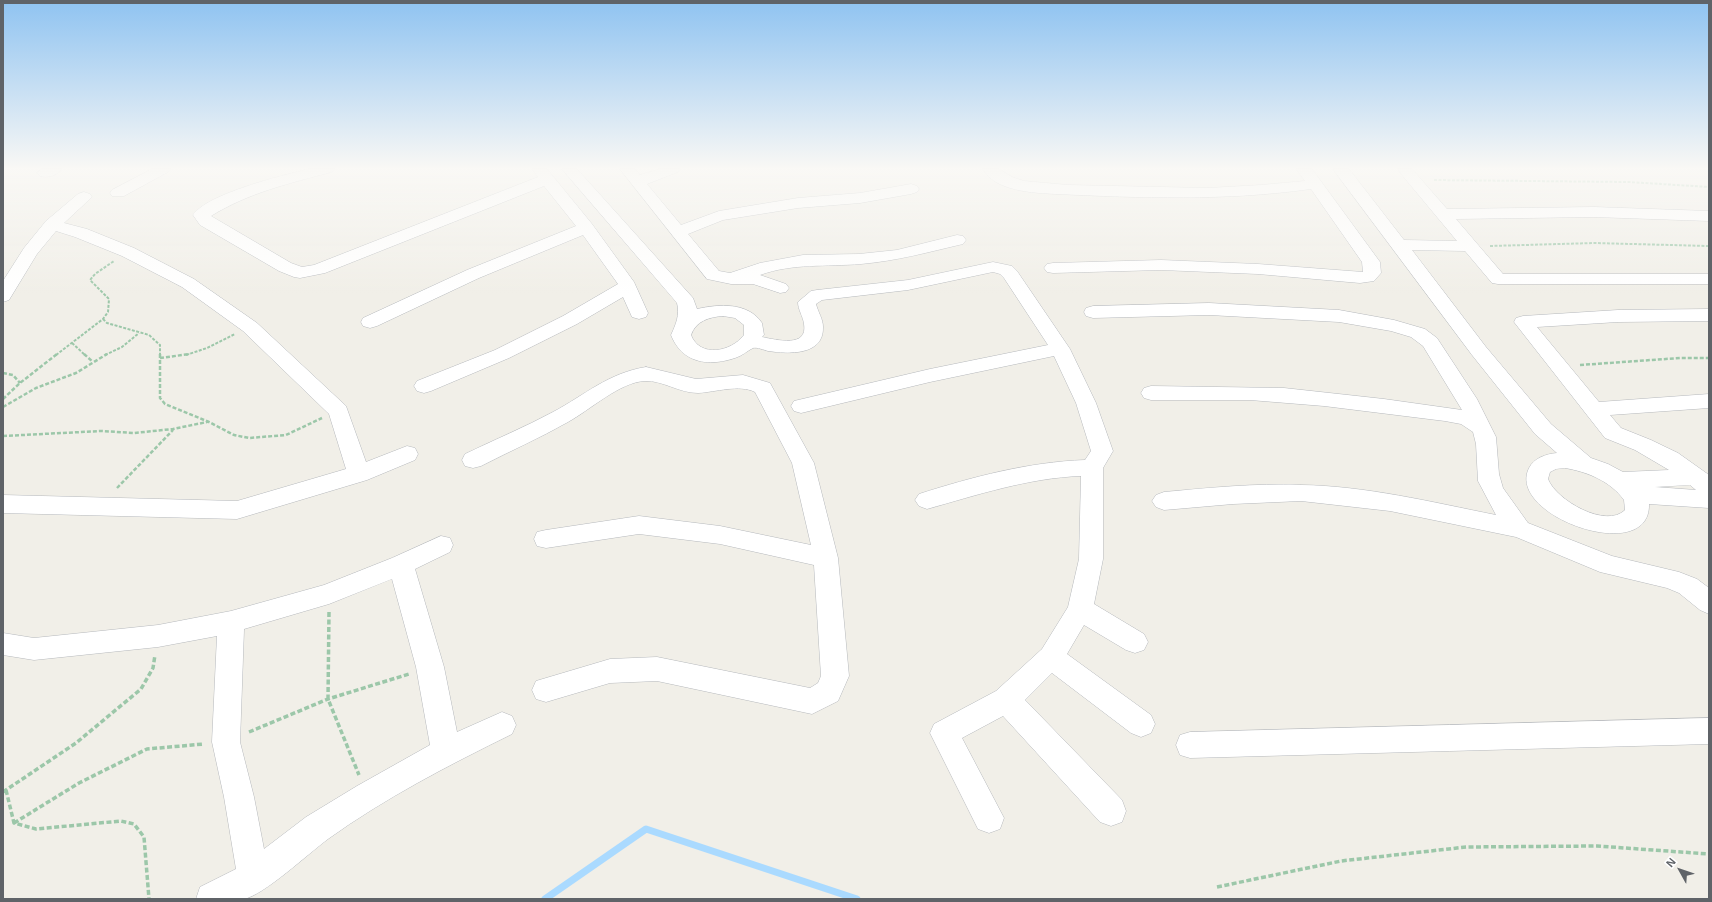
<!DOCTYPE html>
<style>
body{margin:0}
#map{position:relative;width:1712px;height:902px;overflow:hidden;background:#f1efe8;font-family:Helvetica,sans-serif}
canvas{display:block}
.frame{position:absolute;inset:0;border:4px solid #5f6368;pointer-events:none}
.north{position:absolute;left:1660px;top:850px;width:40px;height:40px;-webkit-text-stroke:3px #fff;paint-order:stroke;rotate:310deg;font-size:11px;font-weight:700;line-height:16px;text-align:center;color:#5f6368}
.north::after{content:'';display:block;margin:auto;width:14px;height:18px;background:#5f6368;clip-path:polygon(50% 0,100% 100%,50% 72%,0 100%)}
</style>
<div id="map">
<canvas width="1712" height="902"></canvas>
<div class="frame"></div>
<div class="north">N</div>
</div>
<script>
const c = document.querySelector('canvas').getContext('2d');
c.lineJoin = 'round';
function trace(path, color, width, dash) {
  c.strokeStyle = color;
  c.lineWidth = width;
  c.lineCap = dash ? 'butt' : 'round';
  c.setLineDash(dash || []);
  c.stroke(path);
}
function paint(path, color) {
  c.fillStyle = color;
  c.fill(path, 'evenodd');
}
const stream = new Path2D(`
 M545,899L646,829L857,899`);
const pathFar2 = new Path2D(`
 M1434,180L1629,182L1709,187
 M1490,246L1594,243L1709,246
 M103,319L107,323L149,335L160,345V355
 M72,343L85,355
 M56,355L103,319L108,312L109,299L90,280L95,274L114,261
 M105,355L122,347L139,333
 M186,355L207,348L235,334`);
const pathFar1 = new Path2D(`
 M84,354L93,362
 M160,354V398L165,404L209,422L234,435L249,438L286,435L322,418
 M160,358L190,354
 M1580,365L1680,358H1709
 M3,373L13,375L20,383
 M3,399L20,383L57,354
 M3,407L36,388L76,373L107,354
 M3,436L101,431L134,433L173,429L207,422
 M117,488L173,430`);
const path = new Path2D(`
 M329,612L328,699L359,775
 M249,732L328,699L409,674
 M6,790L14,823L36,829L121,821L134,824L144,837L149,899
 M3,792L76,743L141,689L153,668L155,655
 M14,823L79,783L147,749L204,744
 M1217,887L1341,861L1466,847L1597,846L1709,854`);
const minor = new Path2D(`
 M42,169H62C57,176 47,178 40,176L37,173Z
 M152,169H171L168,172L124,196H112L110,193L112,190Z
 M309,169H335L332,172C290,183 248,193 211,216L291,263L302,267L314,265L538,177L532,169H547L592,224L634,282L648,313L646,317L639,319L632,317L623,297L577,324L509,358L431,391L424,393L417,391L414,386L417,381L495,350L563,316L618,284L583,235L479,278L377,326L370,328L363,326L361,322L363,318L467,270L576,226L544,186L325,273L300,278L294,277L279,271L200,225L193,215C207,194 283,175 309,169Z
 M562,169H577L693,298L697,309C719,304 748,302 762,323L764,335L762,337C777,340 808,348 804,324C803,316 798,310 798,302L811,291L817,290L908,280L993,262L1012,266L1017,271L1070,349L1096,403L1113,451L1103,468V559L1094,604L1144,634L1148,642L1144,650L1135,653L1126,650L1084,625L1067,654L1151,715L1155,724L1151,733L1141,737L1131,733L1052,673L1025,700L1122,800L1126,811L1122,822L1111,826L1100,822L1003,716L962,738L1004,818L1000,829L989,833L978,829L930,733L934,724L996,691L1042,649L1068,607L1079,559L1081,476C1028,478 977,495 927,509L919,506L915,500L919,494C972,477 1029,462 1085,460L1091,451L1076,403L1054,356L930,382L801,413L794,411L791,406L794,401L930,369L1048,345L1004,278L1000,274L993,272L908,290L822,300L816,304C818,312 823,319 823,327C824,356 788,354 768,351C764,350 757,347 753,348C747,351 742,356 735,358C708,367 682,363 671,335C676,324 680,315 677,303ZM723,316L735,318L744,325V335C731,352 700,358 691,335C696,321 709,317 723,316Z
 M620,169H635L640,175L659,169H680L678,172L647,184L681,225L719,211L798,198L860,193L911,184L917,186L919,189L917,192L911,194L860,203L798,208L723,220L688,234L719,271L730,273L760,263L803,255L859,254L897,250L957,235L963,236L966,240L963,244C929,252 896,261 861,264C826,267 793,263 760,275L786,284L789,288L786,292L780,293L753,284H731L707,279Z
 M983,169H999L1012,177L1024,181L1068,185L1208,188L1261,185L1305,181L1296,169H1312L1380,262L1381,273L1374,281L1360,283L1258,274L1161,270L1053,273L1047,272L1044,268L1047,264L1053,263L1161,260L1258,264L1363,272L1362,262L1311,189C1226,201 1141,198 1056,194C1034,193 994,191 983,169Z
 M1333,169H1349L1404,240L1457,241L1397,169H1412L1447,209L1594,207L1709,211V221L1594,217L1456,219L1503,274H1709V284H1498L1492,283L1465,251L1412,250L1486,347L1551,424L1591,458L1608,464L1623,472L1669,470L1635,450L1605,438L1514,322L1516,318L1523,316L1618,310L1709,309V321L1618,322L1537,327L1599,402L1709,394V408L1610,415L1621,428L1651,440L1678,453L1709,475V508L1649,504C1651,567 1505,516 1529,468C1534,458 1546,454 1557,453L1535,434L1472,355ZM1565,468C1588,472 1610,481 1624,500L1625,510C1606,529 1556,500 1548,479L1550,472L1556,469ZM1690,485L1696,490L1655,487Z
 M84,192L90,194L92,197L64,223L87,229L134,248L194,279L257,323L346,406L366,462L407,446L415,448L418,454L415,460L367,480L237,519L3,513V495L237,501L346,469L329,414L243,331L182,287L122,256L75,237L56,231L37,254L9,300L3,302V281L24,248L46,221L78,194Z
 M1209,303L1339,310L1394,320L1425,329L1437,338L1477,399L1496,437L1499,474L1503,488L1528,523L1612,556L1679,572L1697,579L1709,588V614L1700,610L1679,593L1667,588L1600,572L1516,537L1390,511L1301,501L1233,504L1164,510L1156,507L1152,501L1156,495L1164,492C1209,488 1255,483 1301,485C1366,486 1431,502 1496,515L1478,481L1476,444L1473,432L1461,424L1445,421L1324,406L1250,400H1151L1144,398L1141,393L1144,388L1151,386L1284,388L1384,399L1462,410L1423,346L1411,337L1391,331L1339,322L1209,315L1093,318L1086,316L1084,312L1086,308L1093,306Z
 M646,367L696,379L743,375L770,383L814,463L838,558L849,676L838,701L812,714L657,681L610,683L546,702L536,699L532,690L536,681L610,659L657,657L810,688L818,683L821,676L814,565L720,544L639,534L546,548L537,546L534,539L537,532L546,530L639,516L720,526L811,545L792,463L755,392C739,384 716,392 698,393C679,393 662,380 645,381C620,382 590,410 568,422C540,438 510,451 481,466L473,468L465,466L462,460L465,454C494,440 525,427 553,412C585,395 608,373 646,367Z
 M441,536L450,538L453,545L450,552L415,569L444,667L457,732L502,712L512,716L516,725L512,734C449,765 385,798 328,839C309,853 264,895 244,899C231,902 210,899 196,899L200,887L236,869L224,797L212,742L217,636L158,647L34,660L3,655V633L34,638L158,625L231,611L324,585L392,558ZM392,579L416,667L430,745L357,786L306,817L264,849L254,797L240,742L244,629L329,604Z
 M1709,718V744L1190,758L1180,755L1176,745L1180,735L1190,732Z`);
trace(stream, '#aadaff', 7);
trace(minor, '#b5b8bc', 1);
trace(pathFar2, '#9cc7a9', 2, [3, 1.5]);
trace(pathFar1, '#9cc7a9', 2.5, [4, 2]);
trace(path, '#9cc7a9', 3.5, [5, 2.5]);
paint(minor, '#fff');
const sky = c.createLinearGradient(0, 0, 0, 295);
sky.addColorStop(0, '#8fc3f1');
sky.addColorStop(0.57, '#f9f8f5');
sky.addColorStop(1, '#f9f8f500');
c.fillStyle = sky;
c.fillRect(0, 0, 1712, 295);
</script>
